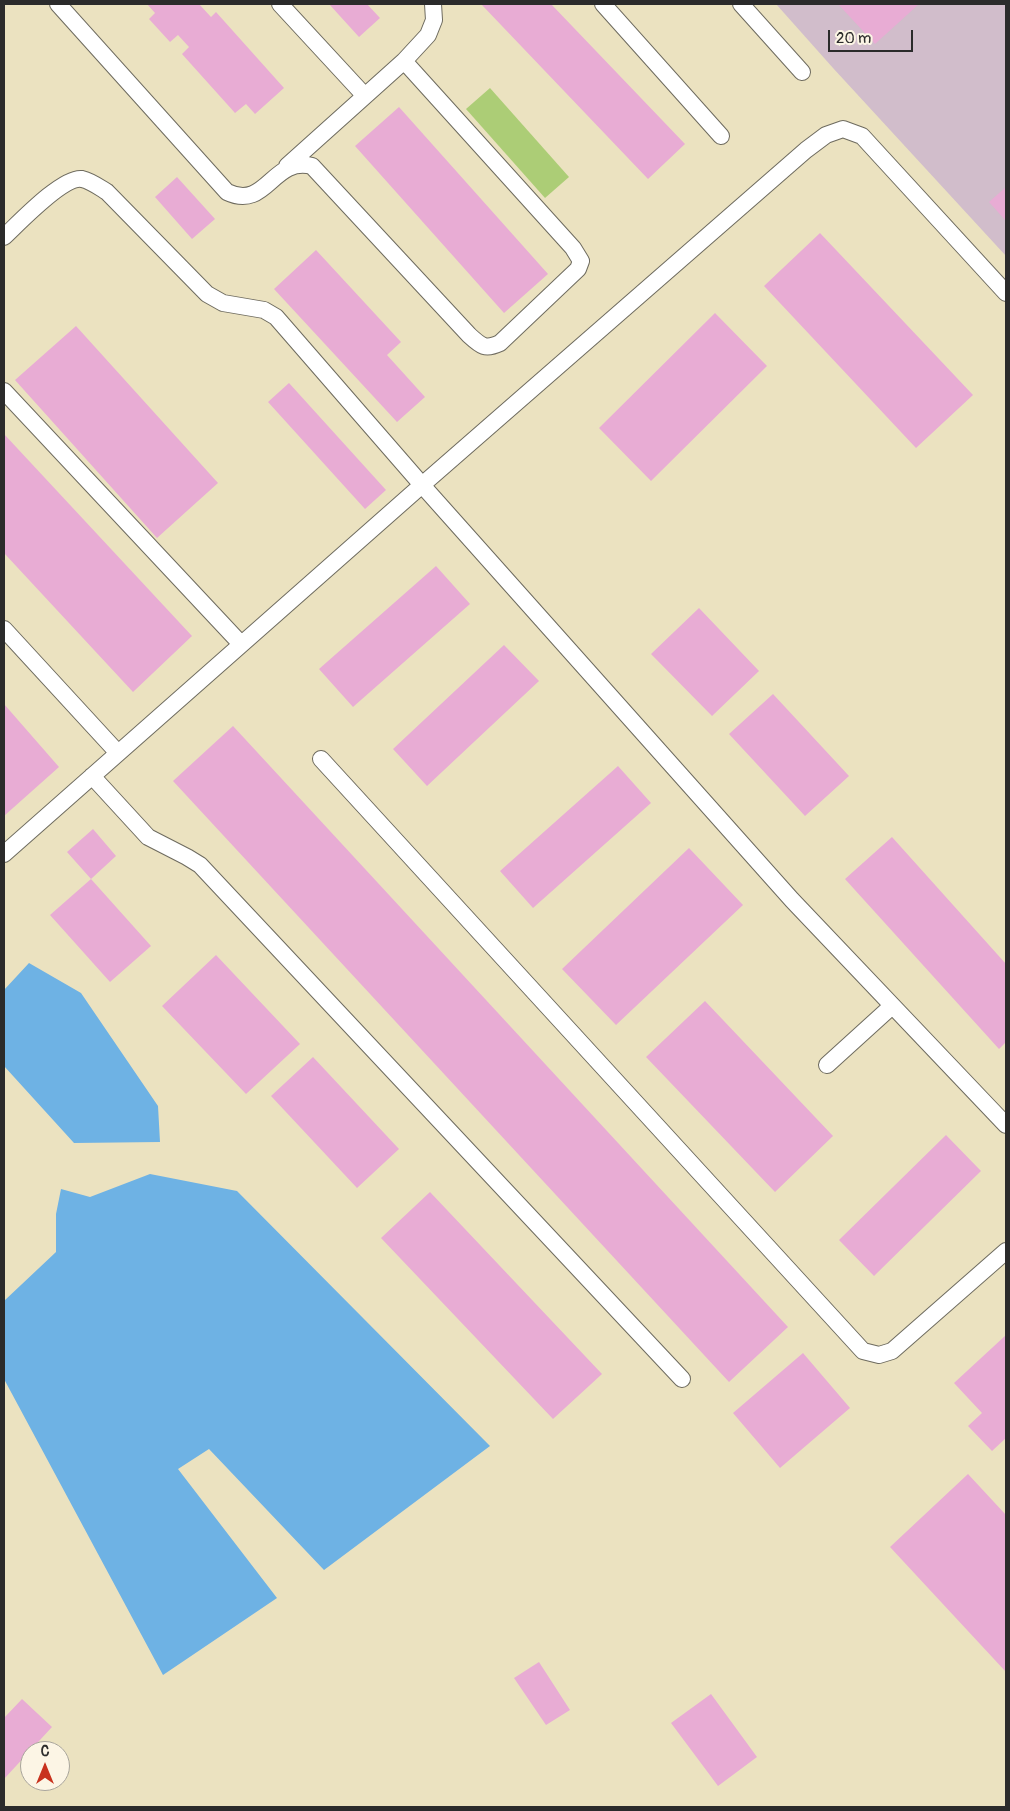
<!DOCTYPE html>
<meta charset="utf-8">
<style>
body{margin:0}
#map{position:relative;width:1010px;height:1811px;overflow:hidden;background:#ebe2c0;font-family:Pangolin,sans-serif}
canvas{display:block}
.frame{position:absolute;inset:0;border:5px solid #2b2b2b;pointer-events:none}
.north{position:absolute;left:20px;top:1741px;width:50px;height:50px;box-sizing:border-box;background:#fcf5e5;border:1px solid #a8a49b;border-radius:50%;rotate:0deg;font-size:14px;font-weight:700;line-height:20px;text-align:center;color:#2b2b2b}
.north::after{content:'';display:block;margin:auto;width:18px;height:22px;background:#c8321e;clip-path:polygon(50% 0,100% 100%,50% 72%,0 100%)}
.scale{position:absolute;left:828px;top:30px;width:85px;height:22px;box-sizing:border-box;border:2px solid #2b2b2b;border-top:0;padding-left:6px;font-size:15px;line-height:18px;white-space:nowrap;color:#2b2b2b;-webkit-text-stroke:4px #fcf5e5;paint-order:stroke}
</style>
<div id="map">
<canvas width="1010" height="1811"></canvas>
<div class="frame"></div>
<div class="north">С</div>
<div class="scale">20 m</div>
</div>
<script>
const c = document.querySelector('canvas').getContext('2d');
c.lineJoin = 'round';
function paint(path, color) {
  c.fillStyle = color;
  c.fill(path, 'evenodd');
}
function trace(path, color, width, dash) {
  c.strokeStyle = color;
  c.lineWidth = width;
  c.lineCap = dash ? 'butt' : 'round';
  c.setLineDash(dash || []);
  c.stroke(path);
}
const industrial = new Path2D(`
 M776,4H1006V256L833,68Z`);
const green = new Path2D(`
 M490,88L569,177L545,198L466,109Z`);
const water = new Path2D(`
 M29,963L81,993L158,1106L160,1142L74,1143L4,1066V990Z
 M150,1174L237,1191L490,1446L324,1570L209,1449L178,1469L277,1598L163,1675L4,1379V1301L56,1252V1214L61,1189L90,1197Z`);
const building = new Path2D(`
 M147,4H199L211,17L216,12L284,88L255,114L246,104L235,113L182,54L189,47L178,35L170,42L149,19L155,13Z
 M329,4H367L380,18L359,37Z
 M481,4H551L685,144L648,179Z
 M838,4H919L875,44Z
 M399,107L548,274L504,313L355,146Z
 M177,177L215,219L192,239L155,197Z
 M1006,187V221L989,202Z
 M820,233L973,395L916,448L764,286Z
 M316,250L401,342L387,355L425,397L397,422L274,289Z
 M715,313L767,366L651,481L599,428Z
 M76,326L218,483L157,538L15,380Z
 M289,383L386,490L365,509L268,402Z
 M4,434L192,636L133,692L4,553Z
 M436,566L470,604L353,707L319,669Z
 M699,608L759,671L712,716L651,654Z
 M504,645L539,681L427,786L393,749Z
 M773,694L849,776L805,816L729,734Z
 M4,704L59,767L4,816Z
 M233,726L788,1327L729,1382L173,781Z
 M618,766L651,803L533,908L500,871Z
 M93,829L116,856L91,879L67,852Z
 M892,837L1006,964V1042L999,1049L845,879Z
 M689,848L743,905L616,1025L562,969Z
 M91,879L151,946L110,982L50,915Z
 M216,955L300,1044L246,1094L162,1006Z
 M705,1001L833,1136L775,1192L646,1057Z
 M313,1057L399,1149L357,1188L271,1096Z
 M946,1135L981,1171L874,1276L839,1240Z
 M430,1192L602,1374L553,1419L381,1238Z
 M1006,1335V1438L992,1451L968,1426L982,1413L954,1383Z
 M803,1353L850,1408L780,1468L733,1413Z
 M968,1474L1006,1515V1672L890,1547Z
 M539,1662L570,1710L546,1725L514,1678Z
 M711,1694L757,1757L718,1786L671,1723Z
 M22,1699L52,1727L4,1779V1718Z`);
const service = new Path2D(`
 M58,4L227,192C267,211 272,156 312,166L469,335C481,346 485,350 500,343L578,269L581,261L573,248L404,61
 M280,4L365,96
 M603,4L721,136
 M741,4L802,72
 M287,166L404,61L428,35L434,20L433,4
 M4,237C18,224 63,176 82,179C91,181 99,187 107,192L207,294L223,303L264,310L276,317L422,485L4,854
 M1006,293L862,136L843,129L826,135L806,150L422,485L792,900L1006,1125
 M4,391L241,644
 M4,629L118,753
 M321,759L863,1351L879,1355L892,1351L1006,1251
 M92,776L148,837L187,857L200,865L682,1379
 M827,1065L892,1006`);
paint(industrial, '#d1bdcb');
paint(green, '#accd76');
paint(water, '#6eb2e4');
paint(building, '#e8acd4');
trace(service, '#6e6b5f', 18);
trace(service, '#fff', 16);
</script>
